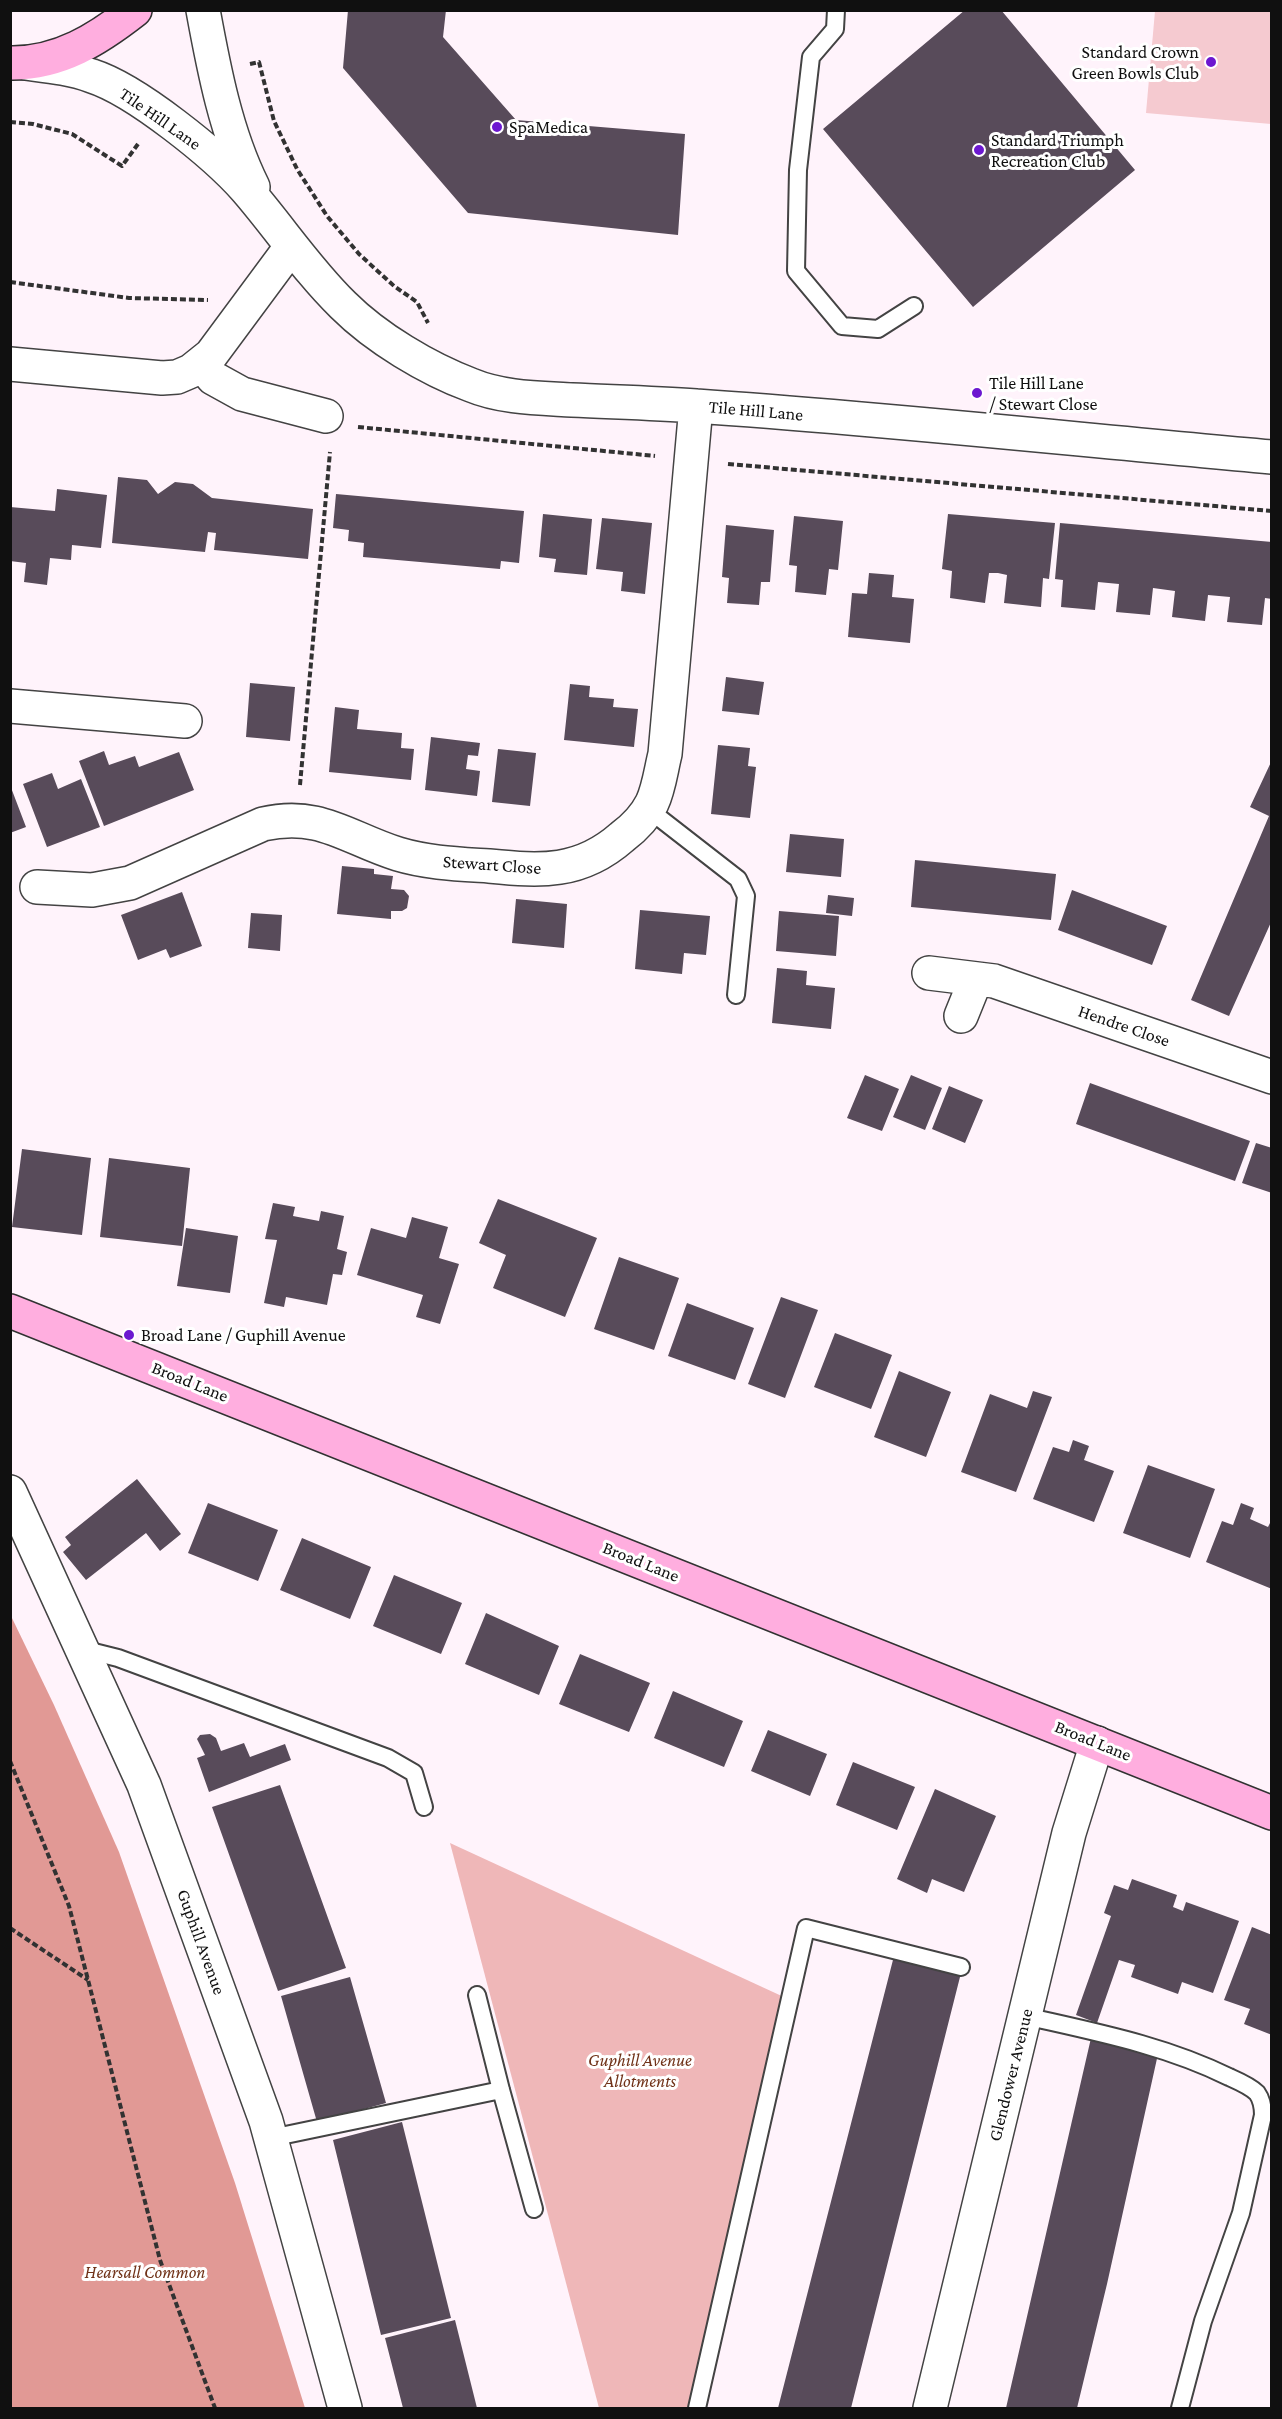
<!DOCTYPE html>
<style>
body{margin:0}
#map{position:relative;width:1282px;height:2419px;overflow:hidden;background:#fff3fb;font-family:"Crimson Pro",serif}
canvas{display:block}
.frame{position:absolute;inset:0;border:12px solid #101010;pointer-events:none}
</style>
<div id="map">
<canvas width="1282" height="2419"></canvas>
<div class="frame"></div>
</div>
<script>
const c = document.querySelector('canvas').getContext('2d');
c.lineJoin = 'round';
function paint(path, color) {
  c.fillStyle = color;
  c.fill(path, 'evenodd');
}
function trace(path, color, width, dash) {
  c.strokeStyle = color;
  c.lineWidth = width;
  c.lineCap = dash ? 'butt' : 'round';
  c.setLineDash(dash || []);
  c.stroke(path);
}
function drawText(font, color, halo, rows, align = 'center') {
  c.font = font + ' "Crimson Pro",serif';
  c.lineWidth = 6;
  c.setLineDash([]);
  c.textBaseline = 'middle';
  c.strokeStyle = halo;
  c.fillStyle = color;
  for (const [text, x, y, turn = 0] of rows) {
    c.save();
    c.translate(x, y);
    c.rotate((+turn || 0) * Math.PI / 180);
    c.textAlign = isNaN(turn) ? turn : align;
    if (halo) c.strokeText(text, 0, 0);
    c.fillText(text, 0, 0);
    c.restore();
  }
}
const green = new Path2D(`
 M450,1843L786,1998L688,2408H599Z`);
const forest = new Path2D(`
 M11,1616L54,1705L119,1852L235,2183L305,2408H11Z`);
const pitch = new Path2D(`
 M1155,11H1271V124L1146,113Z`);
const building = new Path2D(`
 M348,10H446L443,37L516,120L685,134L678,235L468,213L343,68Z
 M965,10H1001L1135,170L973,307L823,129Z
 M118,477L147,480L158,494L175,482L193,484L212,498L313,509L308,559L214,550L216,533L208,532L205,552L112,543Z
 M57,489L107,495L101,548L72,545L71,560L50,558L47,585L24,582L26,563L10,561V507L55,511Z
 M336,494L524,511L519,563L501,561L500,569L363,557L364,543L348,541L349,530L333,528Z
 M543,514L592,519L587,575L554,572L556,559L539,557Z
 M948,514L1055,523L1049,579L1043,578L1041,607L1004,603L1007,575L998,573H989L985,603L950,598L952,571L942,569Z
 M794,516L843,521L838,570L829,569L826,595L795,592L797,566L789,565Z
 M602,518L652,523L645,594L621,591L623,572L596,569Z
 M1060,523L1272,542V599L1265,598L1262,625L1227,622L1230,597L1208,595L1205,621L1172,617L1175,591L1153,588L1150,615L1116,612L1119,584L1098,582L1095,610L1061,607L1063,580L1055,579Z
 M726,525L774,530L770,582H761L759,605L727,603L729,578L722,577Z
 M869,573L894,575L892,597L914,599L910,643L848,637L852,593L867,594Z
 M726,677L764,682L759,715L722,711Z
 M250,683L295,687L290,741L246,737Z
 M570,684L590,686L589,697L614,699L613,707L638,709L634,747L564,740Z
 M335,707L359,710L357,729L402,733L401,748L414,749L411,780L329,772Z
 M431,737L480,743L478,756L468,755L466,769L480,771L477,796L425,790Z
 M718,745L750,748L748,766L756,767L750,818L711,814Z
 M498,749L536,753L530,806L492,802Z
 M104,751L109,765L135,756L139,767L179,752L194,790L104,826L79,761Z
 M1272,760V920L1229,1016L1191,1000L1269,816L1250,807Z
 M52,773L58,789L81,779L100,827L47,847L23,784Z
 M10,785L26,827L10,833Z
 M790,834L844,839L841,877L786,872Z
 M915,860L1056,874L1051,920L911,907Z
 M342,866L374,869V874L393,876L391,889L404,890L409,896L407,908L402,911H391V919L337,914Z
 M1072,890L1167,926L1152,965L1058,930Z
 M182,892L202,946L170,958L166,949L138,960L121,915Z
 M828,895L854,898L852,916L826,913Z
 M516,899L567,904L564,948L512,943Z
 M640,910L710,916L706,955L684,953L682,974L635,969Z
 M779,911L839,916L836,956L776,951Z
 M251,913L282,915L280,951L248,948Z
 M777,968L807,971L806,985L835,988L831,1029L772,1023Z
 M865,1075L899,1089L882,1131L847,1118Z
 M911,1075L942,1088L925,1130L893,1117Z
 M1090,1083L1250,1141L1235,1181L1076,1124Z
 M949,1086L983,1100L965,1143L932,1129Z
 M1256,1143L1272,1148V1193L1242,1183Z
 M22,1149L91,1158L82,1235L12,1227Z
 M109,1158L190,1168L182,1246L100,1237Z
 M498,1199L597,1238L565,1317L493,1288L506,1255L479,1243Z
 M273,1203L295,1207L293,1216L319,1221L321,1211L344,1216L337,1249L347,1252L342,1275L333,1274L327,1305L286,1297L284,1307L264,1303L277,1240L265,1239Z
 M412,1217L448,1227L439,1258L459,1264L440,1324L416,1317L423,1295L357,1275L371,1228L406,1238Z
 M186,1228L238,1236L230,1293L177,1286Z
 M619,1257L679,1278L654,1350L594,1329Z
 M781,1297L818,1310L785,1398L748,1384Z
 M687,1303L754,1328L735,1380L668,1356Z
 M835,1333L892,1355L871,1409L814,1387Z
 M899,1371L951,1392L926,1457L874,1437Z
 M1033,1391L1052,1397L1016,1492L961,1472L990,1394L1027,1408Z
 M1073,1440L1089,1446L1084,1460L1114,1471L1094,1522L1033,1499L1053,1447L1069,1452Z
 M1148,1465L1215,1489L1190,1558L1123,1533Z
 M137,1479L181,1534L160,1551L146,1533L86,1580L63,1552L71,1545L65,1537Z
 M208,1503L278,1530L258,1581L188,1553Z
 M1241,1503L1254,1508L1250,1519L1268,1527L1272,1519V1589L1206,1562L1222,1521L1233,1525Z
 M302,1538L371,1567L350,1619L280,1590Z
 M394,1575L462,1603L441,1654L373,1626Z
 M486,1613L559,1646L539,1695L465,1664Z
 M580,1654L650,1683L629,1732L559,1704Z
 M673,1691L743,1721L724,1767L654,1738Z
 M768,1730L827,1754L810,1796L751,1771Z
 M210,1734L216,1738L221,1751L244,1743L250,1757L285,1744L291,1760L209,1792L197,1758L205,1755L197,1739L200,1735Z
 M853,1762L915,1787L897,1830L836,1805Z
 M280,1785L346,1968L278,1991L212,1807Z
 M935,1789L996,1816L964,1892L932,1879L927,1893L897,1879Z
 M1132,1879L1177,1895L1173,1907L1183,1911L1186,1902L1239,1921L1213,1993L1182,1982L1178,1994L1131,1977L1135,1965L1119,1960L1097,2023L1076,2015L1111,1916L1104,1913L1114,1885L1128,1890Z
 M1252,1927L1272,1935V2035L1244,2024L1250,2009L1224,2000Z
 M894,1956L961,1973L851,2408H778Z
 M350,1977L386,2103L317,2122L281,1996Z
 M1091,2038L1158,2054L1107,2284L1077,2408H1006Z
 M402,2122L451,2318L381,2335L333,2140Z
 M455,2320L477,2408H403L385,2338Z`);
const path = new Path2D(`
 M250,64L259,62L274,121L297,169L327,216L359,254L394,286L417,302L428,323
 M10,122L33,124L72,134L122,166L138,144
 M10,282L129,298L208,300
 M358,427L655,456
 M728,464L1272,511
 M300,785L330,452
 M10,1761L69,1906L160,2260L215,2408
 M10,1928L88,1980`);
const lane = new Path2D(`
 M836,10L835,29L811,57L798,170L796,271L842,326L878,329L914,306
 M648,809L738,879L746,896L736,995
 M82,1649L118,1658L388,1758L414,1773L424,1807
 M477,1995L501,2090L534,2209
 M1025,2016C1095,2032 1164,2045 1229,2077C1238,2081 1250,2086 1257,2093C1262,2100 1263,2107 1263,2115L1241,2213L1203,2321L1180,2408
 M271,2138L501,2090
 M697,2408L806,1928L961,1967`);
const street = new Path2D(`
 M203,10C214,70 226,133 253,187
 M25,63C48,66 70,68 92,76C136,90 216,155 246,189C279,227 307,270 343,305C376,338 428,369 471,385C502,398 539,398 572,400C614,402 655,403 696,406C888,419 1080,440 1272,457
 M201,363L213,378L242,394L326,416
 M10,364L162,378L177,377L191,371L211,355L291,247
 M10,706L185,721
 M37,887L92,890L130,883L263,824C320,811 347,838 398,854C428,863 458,864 489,866C541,871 580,874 622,837C634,828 645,817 652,803C659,788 661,770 665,754L696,406
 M929,973L994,981L1272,1077
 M961,1016L976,979
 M10,1492L144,1785L266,2121L345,2408
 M930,2408L1069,1833L1097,1743`);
const secondary = new Path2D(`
 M10,63C59,64 98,39 135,10
 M10,1311L1272,1813`);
const markers = [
 [1211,62,6,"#6c18d0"],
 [497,127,6,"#6c18d0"],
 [979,150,6,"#6c18d0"],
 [977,393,6,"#6c18d0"],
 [129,1335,6,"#6c18d0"]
];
const poiNames = [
 ["Standard Crown",1199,52,"right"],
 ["Green Bowls Club",1199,73,"right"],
 ["SpaMedica",509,127],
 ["Standard Triumph",991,140],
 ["Recreation Club",991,161],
 ["Tile Hill Lane",989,383],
 ["/ Stewart Close",989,404],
 ["Broad Lane / Guphill Avenue",141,1335]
];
const streetNames = [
 ["Tile Hill Lane",160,119,35],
 ["Tile Hill Lane",756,411,5],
 ["Stewart Close",492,865,4],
 ["Hendre Close",1124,1026,19],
 ["Broad Lane",190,1382,22],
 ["Broad Lane",641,1562,22],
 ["Broad Lane",1093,1741,22],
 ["Guphill Avenue",201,1942,70],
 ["Glendower Avenue",1011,2075,-76]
];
const parkNames = [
 ["Guphill Avenue",640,2060],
 ["Allotments",640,2081],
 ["Hearsall Common",145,2272]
];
paint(green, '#efb7b8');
paint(forest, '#e19995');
paint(pitch, '#f5cad0');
paint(building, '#584b5a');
trace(lane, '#434343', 20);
trace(street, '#434343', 36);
trace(secondary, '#323232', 36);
trace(path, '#323232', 4, [6, 3]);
trace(lane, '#fff', 16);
trace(street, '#fff', 33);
trace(secondary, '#ffaedf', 33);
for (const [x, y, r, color] of markers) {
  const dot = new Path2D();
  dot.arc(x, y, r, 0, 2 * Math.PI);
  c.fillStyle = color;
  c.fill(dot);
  trace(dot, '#fff', 2);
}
drawText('18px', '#101010', '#fff', poiNames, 'left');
drawText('18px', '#101010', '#fff', streetNames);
drawText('italic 18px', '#703218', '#fff', parkNames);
</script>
